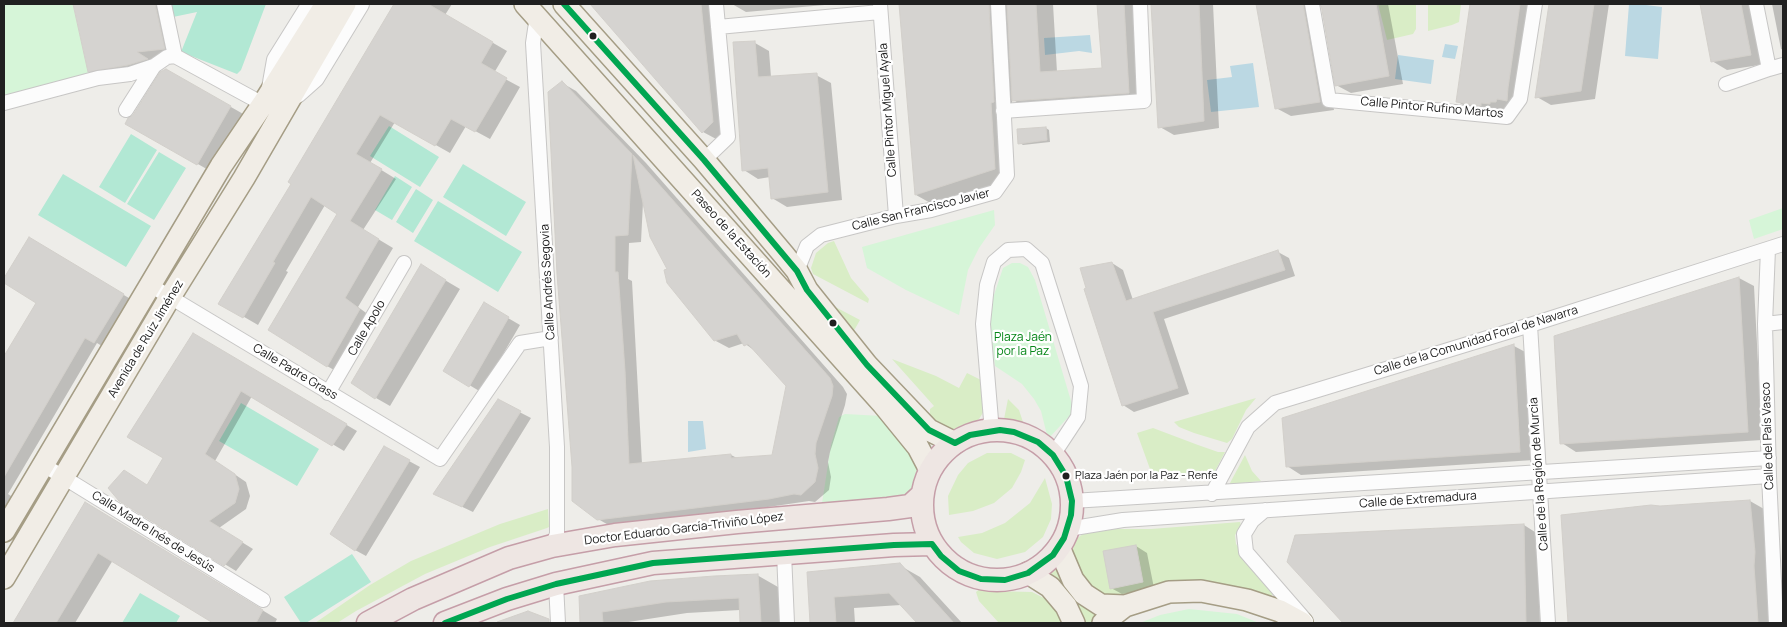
<!DOCTYPE html>
<html>
<head>
<meta charset="utf-8">
<style>
	body { margin:0 }
	#map { position:relative; width:1787px; height:627px; overflow:hidden; background:#eeede9; font-family:Manrope,sans-serif }
	canvas { display:block }
	.frame { position:absolute; inset:0; border:5px solid #202020; pointer-events:none }
</style>
</head>
<body>
<div id="map">
<canvas width="1787" height="627"></canvas>
<div class="frame"></div>
</div>
<script>
const context = document.querySelector('canvas').getContext('2d');
context.lineJoin = 'round';
function paint(path, color) {
  context.fillStyle = color;
  context.fill(path, 'evenodd');
}
function toPath(rows) {
  const path = new Path2D();
  for (const r of rows) {
    if (r.length === 3) {
      path.moveTo(r[0] + r[2], r[1]);
      path.arc(r[0], r[1], r[2], 0, 2 * Math.PI);
      continue;
    }
    path.moveTo(r[0], r[1]);
    for (let i = 2; i < r.length; i += 2) path.lineTo(r[i], r[i + 1]);
  }
  return path;
}
function strokePath(path, color, width, dash) {
  context.strokeStyle = color;
  context.lineWidth = width;
  context.lineCap = dash ? 'butt' : 'round';
  context.setLineDash(dash || []);
  context.stroke(path);
}
function label(font, color, halo, rows, align = 'center') {
  context.font = font + ' Manrope,sans-serif';
  context.lineWidth = 4.5;
  context.setLineDash([]);
  context.textBaseline = 'middle';
  context.strokeStyle = halo;
  context.fillStyle = color;
  for (const [text, x, y, turn = 0] of rows) {
    context.save();
    context.translate(x, y);
    context.rotate((+turn || 0) * Math.PI / 180);
    context.textAlign = isNaN(turn) ? turn : align;
    if (halo) context.strokeText(text, 0, 0);
    context.fillText(text, 0, 0);
    context.restore();
  }
}
paint(toPath([
	[1378,4,1416,4,1416,29,1413,34,1387,40],
	[1428,4,1461,4,1459,22,1452,25,1428,31],
	[834,241,851,278,869,299,868,303,813,274,811,268,816,253,828,243],
	[824,301,860,320,852,334],
	[892,359,936,376,959,388,967,373,989,384,984,411,979,419,969,426,955,431,947,429,930,418,930,409,934,406],
	[1256,398,1246,410,1232,439,1227,443,1194,433,1179,427,1174,422],
	[1008,399,1019,410,1024,425,1004,419],
	[1153,428,1198,445,1218,452,1225,452,1213,475,1154,480,1137,433],
	[987,453,1011,453,1025,460,1021,472,1012,488,994,503,973,511,949,515,948,496,958,475,968,463],
	[1245,455,1252,471,1261,481,1231,484,1230,483],
	[1045,478,1052,504,1051,519,1043,537,1025,552,997,559,974,553,961,542,958,537,982,533,1005,523,1030,503],
	[548,509,549,527,547,528,490,547,425,574,356,611,337,623,315,623,370,585,411,561,500,524],
	[1240,522,1241,526,1235,535,1236,544,1273,594,1269,598,1147,592,1110,598,1090,587,1074,566,1071,553,1073,541,1083,534,1115,529,1151,529],
	[1055,565,1061,579,1101,615,1090,623,1081,623,1042,575],
	[981,588,991,591,1032,592,1044,598,1054,606,1063,623,999,623,979,601,976,592]
]), '#d9edc6');
paint(toPath([
	[4,4,73,4,89,75,4,95],
	[1783,208,1783,229,1754,239,1749,220],
	[994,210,995,225,979,248,968,270,959,315,906,290,867,268,862,247],
	[1012,263,1020,263,1028,267,1035,280,1074,411,1048,439,1041,411,1034,399,1022,384,995,366,990,328,990,307,1003,268],
	[845,414,882,416,918,464,921,477,917,486,909,496,859,505,822,503,831,445,839,417],
	[1189,609,1237,614,1259,623,1140,623,1160,615]
]), '#d6f5d8');
paint(toPath([
	[171,4,266,4,241,70,237,74,181,52,197,12,173,17],
	[389,126,439,157,420,187,370,156],
	[131,134,157,150,125,203,99,187],
	[159,152,186,168,154,220,127,204],
	[463,164,526,202,506,236,443,197],
	[63,174,151,226,126,267,38,215],
	[395,176,412,187,392,220,375,210],
	[416,189,433,200,413,233,396,222],
	[438,201,522,252,498,292,414,241],
	[241,403,319,449,297,486,219,441],
	[352,554,371,582,306,623,301,623,284,597],
	[140,593,180,616,176,623,122,623]
]), '#b2e8d4');
paint(toPath([
	[1629,4,1645,4,1646,5,1662,7,1658,59,1625,56],
	[1090,35,1092,53,1079,51,1045,55,1044,38],
	[1445,44,1458,46,1455,59,1442,57],
	[1398,55,1434,60,1431,84,1395,79],
	[1253,63,1259,107,1211,112,1207,80,1232,77,1230,66],
	[688,421,703,421,706,449,688,452]
]), '#bbd8e3');
paint(toPath([
	[74,4,168,4,179,57,104,79,89,71],
	[395,4,452,4,445,15,507,51,494,73,520,87,490,139,466,126,450,153,395,122,370,163,396,179,363,230,393,248,358,307,373,318,341,374,327,366,339,213,325,205,286,271,288,272,258,325,220,303,293,184,289,182],
	[592,4,715,4,727,130,718,140,703,132],
	[732,4,836,4,746,12],
	[900,4,1053,4,1057,72,1103,69,1099,4,1141,4,1147,103,1031,111,1012,99,1012,112,1009,112,1013,180,934,205,916,195],
	[1152,4,1213,4,1219,128,1174,135,1160,127],
	[1257,4,1321,4,1318,14,1334,110,1291,116,1276,108],
	[1322,4,1388,4,1403,84,1351,93,1336,85],
	[1471,4,1535,4,1522,97,1505,112,1472,110,1458,102],
	[1550,4,1609,4,1595,99,1551,105,1537,97],
	[1701,4,1755,4,1766,64,1727,70,1712,61],
	[1772,4,1783,4,1783,50,1781,49],
	[755,43,769,51,771,77,816,75,831,83,842,200,787,207,772,198,770,177,758,179,744,170],
	[166,70,245,115,212,172,127,124,134,116],
	[562,83,576,91,646,163,843,387,847,394,845,405,830,452,828,462,831,477,829,490,815,502,809,501,734,512,612,527,598,519],
	[643,202,669,270,714,340,729,348,744,343,758,353,788,386,773,456,737,458,731,455,642,464,632,281,628,279,629,243,641,242],
	[1046,128,1049,130,1050,142,1023,145,1020,143],
	[29,239,134,301,105,348,97,343,8,494,14,498,4,516,4,359,38,302,4,281],
	[1278,252,1289,258,1295,276,1164,319,1189,394,1134,412,1123,405,1112,263,1123,270,1133,300],
	[421,266,460,289,390,406,376,398],
	[1739,278,1754,286,1762,440,1576,452,1562,443,1556,337],
	[484,304,520,325,481,392,444,370],
	[193,335,357,431,344,451,252,396,215,461,246,482,250,496,246,509,219,528,253,549,236,571,120,500,148,486,165,458],
	[1514,346,1529,354,1534,460,1301,475,1287,466,1283,419],
	[498,401,531,418,473,512,435,494],
	[409,461,420,467,366,556,355,550],
	[1750,501,1764,509,1771,623,1569,623,1563,516],
	[86,504,277,619,275,623,216,623,113,560,75,623,15,623],
	[1524,525,1538,534,1540,623,1344,623,1288,562],
	[1136,546,1147,553,1154,588,1122,594,1111,588],
	[899,565,920,577,962,623,918,623,901,605,854,608,855,623,811,623,808,573],
	[757,575,778,587,780,623,741,623,740,610,687,613,622,623,581,623,580,597],
	[528,612,550,623,497,623]
]), '#0003');
const building = toPath([
	[73,4,155,4,165,49,137,52,148,59,128,65,88,72,73,4],
	[394,4,428,4,493,42,481,63,507,78,475,132,451,119,435,146,380,115,356,154,382,169,350,221,379,239,345,298,360,309,327,367,268,330,337,214,311,197,273,262,275,263,243,318,218,304,291,184,288,182,394,4],
	[590,4,701,4,713,122,702,133,590,4],
	[899,4,989,4,994,102,991,103,995,169,915,195,899,4],
	[1007,4,1036,4,1040,72,1102,68,1097,4,1124,4,1129,93,1012,101,1007,4],
	[1151,4,1199,4,1204,121,1158,128,1151,4],
	[1256,4,1303,4,1320,102,1275,109,1256,4],
	[1321,4,1376,4,1389,76,1335,86,1321,4],
	[1470,4,1520,4,1508,88,1507,101,1497,99,1496,102,1490,102,1490,104,1481,103,1481,106,1456,102,1470,4],
	[1549,4,1594,4,1581,91,1535,98,1549,4],
	[1700,4,1741,4,1751,55,1711,62,1700,4],
	[755,41,758,77,817,73,828,192,771,199,768,168,742,171,733,42,755,41],
	[166,69,231,106,197,165,125,124,128,118,133,115,160,72,166,69],
	[562,81,632,154,628,235,615,236,615,272,618,272,625,371,629,464,731,454,731,458,772,455,786,386,748,344,744,346,737,334,714,341,667,283,664,270,667,269,650,237,633,155,830,378,833,386,832,396,816,443,815,454,818,468,815,482,801,495,794,494,769,499,597,520,572,501,572,467,557,274,548,92,562,81],
	[1046,127,1047,140,1018,144,1017,129,1046,127],
	[29,237,124,294,94,343,85,338,4,477,4,356,36,303,4,283,4,278,29,237],
	[1278,250,1285,270,1153,312,1178,388,1122,406,1084,289,1086,288,1080,268,1112,262,1126,301,1278,250],
	[421,264,446,280,375,399,351,383,421,264],
	[1739,277,1748,432,1560,444,1554,336,1739,277],
	[484,302,509,317,469,387,443,371,484,302],
	[193,333,347,424,332,446,241,391,205,454,235,474,239,489,235,503,209,521,243,542,224,566,119,501,108,488,124,470,147,485,163,458,127,437,193,333],
	[1514,344,1520,452,1286,467,1282,418,1514,344],
	[498,399,521,411,462,507,433,494,498,399],
	[384,446,410,460,355,551,330,534,384,446],
	[1750,500,1755,552,1754,566,1758,623,1568,623,1561,515,1651,505,1660,506,1750,500],
	[85,502,263,610,256,623,213,623,98,553,56,623,13,623,85,502],
	[1524,524,1526,623,1343,623,1287,562,1295,535,1524,524],
	[1136,545,1143,582,1110,589,1103,551,1136,545],
	[900,563,954,623,917,623,889,593,834,597,836,623,810,623,807,572,900,563],
	[758,574,761,623,740,623,739,598,666,602,602,612,603,623,580,623,579,596,650,581,714,576,758,574],
	[528,611,549,619,549,623,498,623,497,622,528,611]
]);
paint(building, '#d5d3d0');
strokePath(building, '#d2cfca', 1);
const minor = toPath([
	[164,4,175,56,263,104],
	[880,4,896,216],
	[1312,4,1329,100,1507,117,1520,99,1535,4],
	[1756,4,1769,69,1783,65],
	[537,16,533,43,557,447,557,534,552,546],
	[718,27,880,12],
	[1726,84,1769,69],
	[4,103,98,78,130,74,154,66,167,57,175,56],
	[126,110,154,66],
	[1003,111,1144,101,1140,4],
	[704,160,728,137,716,4],
	[1768,249,1765,324,1769,476,1776,623],
	[797,271,807,246,821,235,896,216,931,210,995,192,1007,175,998,4],
	[150,285,440,459,520,343,551,338],
	[1765,324,1783,322],
	[1530,325,1548,623],
	[328,393,404,263],
	[987,431,991,420,983,324,987,285,994,262,1008,250,1026,249,1042,263,1081,386,1078,417,1053,455],
	[42,464,263,600],
	[1212,494,1248,427,1275,403,1530,325,1783,244],
	[1072,501,1769,458],
	[1265,510,1252,521,1244,534,1246,552,1306,621],
	[1068,529,1123,520,1769,476],
	[784,553,787,623],
	[556,584,558,623]
]);
const tertiary = toPath([
	[271,88,276,60,311,4],
	[297,94,315,78,360,4]
]);
const primary = toPath([
	[525,4,883,404,918,447,930,470],
	[564,4,704,160,784,255,797,271,807,290,867,365,929,430,955,443],
	[4,531,221,166,263,104,326,4],
	[1059,547,1073,580,1084,594,1101,605,1125,606],
	[1028,573,1050,587,1066,606,1074,623],
	[4,578,170,297,244,178,345,4],
	[1103,623,1125,606,1169,592,1201,591,1247,600,1280,611,1302,623]
]);
const trunk = toPath([
	[997,505,75],
	[368,623,413,599,509,558,552,546,615,535,737,522,888,509,910,506,922,495],
	[445,623,507,599,556,584,653,563,894,545,932,544]
]);
strokePath(minor, '#c7c6c5', 16);
strokePath(tertiary, '#c7c6c5', 20);
strokePath(primary, '#a59d85', 24);
strokePath(trunk, '#c59ea8', 25);
strokePath(minor, '#fcfcfc', 14);
strokePath(tertiary, '#fcfcfc', 18);
strokePath(primary, '#f1ede6', 21);
strokePath(trunk, '#eee6e3', 22);
strokePath(toPath([
	[445,623,507,599,556,584,653,563,894,545,932,544,941,556,959,571,981,579,1005,580,1028,573,1053,555,1064,538,1071,515,1072,501,1066,476,1053,455,1038,442,1014,432,1000,430,970,435,955,443,929,430,867,365,807,290,797,271,704,160,564,4]
]), '#00a651', 6);
for (const [x, y, r, color] of [
	[593,36,4.5,"#202020"],
	[833,323,4.5,"#202020"],
	[1066,476,4.5,"#202020"]
]) {
  const dot = new Path2D();
  dot.arc(x, y, r, 0, 2 * Math.PI);
  context.fillStyle = color;
  context.fill(dot);
  strokePath(dot, '#fff', 2);
}
label('11px', '#202020', '#fff', [
	["Plaza Jaén por la Paz - Renfe",1075,476]
], 'left');
label('12px', '#202020', '#fff', [
	["Calle Pintor Rufino Martos",1432,108,5],
	["Calle Pintor Miguel Ayala",888,110,-94],
	["Calle San Francisco Javier",921,210,-14],
	["Paseo de la Estación",731,234,48],
	["Calle Andrés Segovia",548,282,-93],
	["Calle Apolo",367,328,-60],
	["Avenida de Ruiz Jiménez",146,339,-59],
	["Calle de la Comunidad Foral de Navarra",1476,341,-17],
	["Calle Padre Grass",295,372,31],
	["Calle del País Vasco",1768,436,-92],
	["Calle de la Región de Murcia",1539,474,-94],
	["Calle de Extremadura",1418,500,-4],
	["Doctor Eduardo García-Triviño López",684,529,-7],
	["Calle Madre Inés de Jesús",153,532,32]
]);
label('12px', '#068618', '#fff', [
	["Plaza Jaén",1023,338],
	["por la Paz",1023,352]
]);
</script>
</body>
</html>
